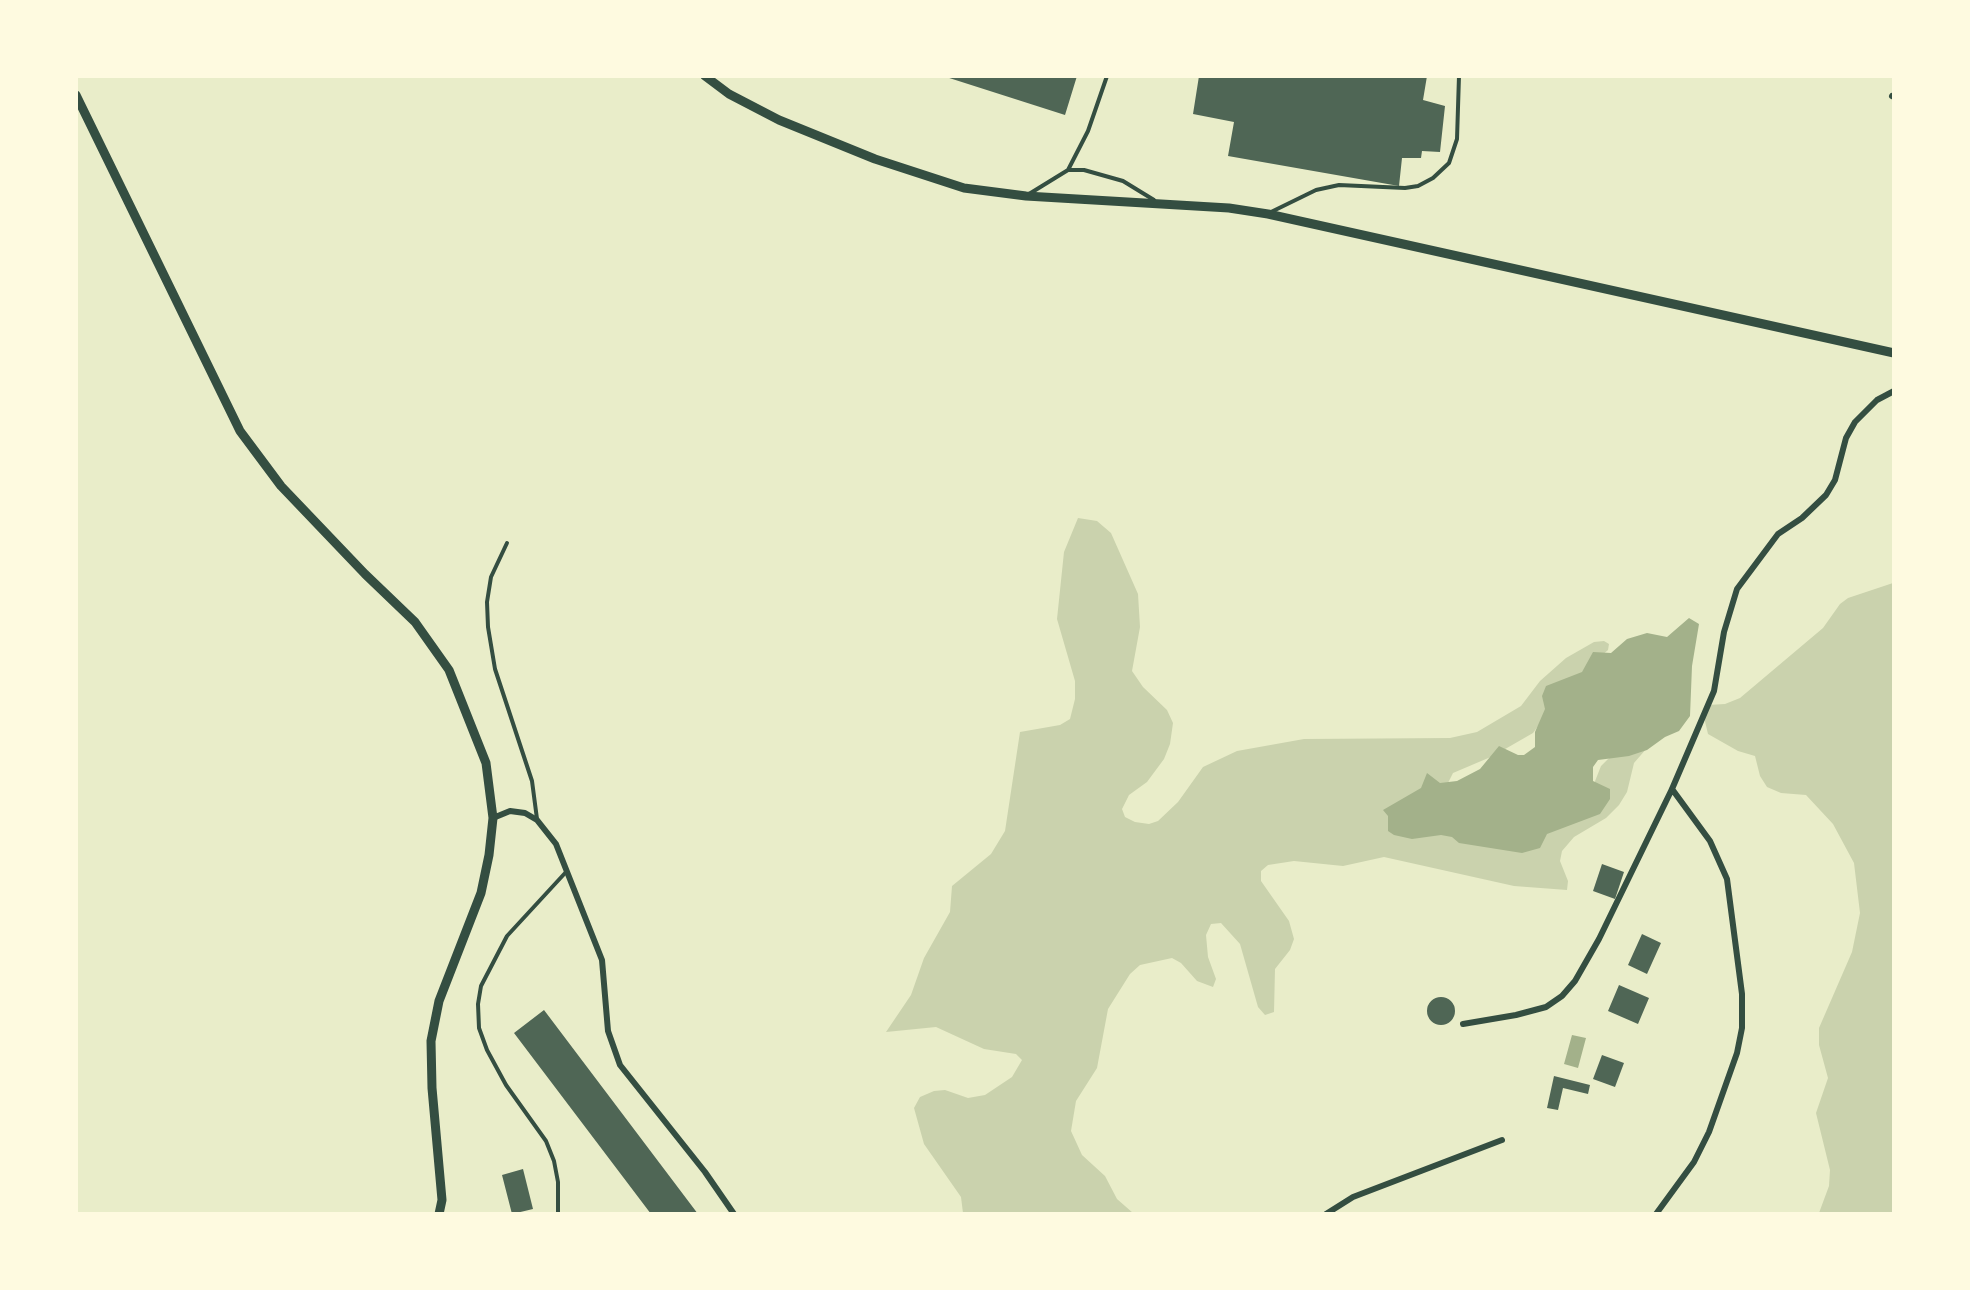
<!DOCTYPE html>
<html>
<head>
<meta charset="utf-8">
<style>
	body { margin:0 }
	#map { position:relative; width:1970px; height:1290px; overflow:hidden; background:#e9edc9; font-family:Raleway,sans-serif }
	canvas { display:block }
	.frame { position:absolute; inset:0; border:78px solid #fefae0; pointer-events:none }
</style>
</head>
<body>
<div id="map">
<canvas width="1970" height="1290"></canvas>
<div class="frame"></div>
</div>
<script>
const context = document.querySelector('canvas').getContext('2d');
context.lineJoin = 'round';
function paint(path, color) {
  context.fillStyle = color;
  context.fill(path, 'evenodd');
}
function toPath(rows) {
  const path = new Path2D();
  for (const r of rows) {
    if (r.length === 3) {
      path.moveTo(r[0] + r[2], r[1]);
      path.arc(r[0], r[1], r[2], 0, 2 * Math.PI);
      continue;
    }
    path.moveTo(r[0], r[1]);
    for (let i = 2; i < r.length; i += 2) path.lineTo(r[i], r[i + 1]);
  }
  return path;
}
function strokePath(path, color, width, dash) {
  context.strokeStyle = color;
  context.lineWidth = width;
  context.lineCap = dash ? 'butt' : 'round';
  context.setLineDash(dash || []);
  context.stroke(path);
}
paint(toPath([
	[1078,518,1097,521,1111,533,1138,594,1140,627,1132,671,1143,687,1167,710,1173,723,1170,744,1164,759,1147,782,1129,795,1122,809,1125,817,1135,822,1149,824,1158,821,1178,802,1203,767,1237,751,1304,739,1450,738,1477,732,1521,706,1540,681,1566,658,1594,642,1604,641,1609,644,1608,650,1570,683,1533,733,1493,756,1453,773,1438,803,1590,794,1601,766,1611,756,1647,748,1634,763,1627,792,1619,805,1606,818,1574,837,1562,851,1560,861,1568,881,1567,890,1514,886,1384,857,1343,866,1294,861,1268,865,1261,871,1261,881,1289,921,1294,939,1290,950,1275,969,1274,1012,1265,1015,1258,1007,1240,944,1221,923,1211,924,1206,935,1208,957,1216,979,1213,987,1197,981,1181,963,1172,958,1140,965,1130,974,1108,1009,1097,1068,1076,1101,1071,1131,1082,1155,1105,1176,1117,1199,1133,1213,963,1213,961,1197,924,1144,914,1108,920,1097,934,1091,945,1090,968,1098,985,1095,1012,1077,1022,1060,1016,1054,984,1049,936,1027,886,1032,911,995,924,958,950,912,952,886,991,854,1005,831,1020,732,1060,725,1070,719,1075,699,1075,681,1057,619,1064,552],
	[1893,583,1893,1213,1819,1213,1829,1186,1830,1170,1816,1113,1828,1078,1819,1045,1819,1028,1852,952,1860,913,1854,863,1833,824,1806,795,1781,793,1767,787,1760,776,1755,756,1738,751,1708,734,1703,713,1708,705,1725,704,1740,698,1823,628,1840,604,1848,598]
]), '#cad2ad');
paint(toPath([
	[1689,618,1699,624,1692,666,1690,716,1679,731,1665,737,1647,750,1629,756,1598,760,1593,767,1593,781,1610,789,1610,799,1600,814,1547,834,1540,848,1522,853,1459,843,1452,837,1441,835,1412,839,1394,835,1388,831,1388,816,1383,810,1421,788,1427,773,1440,783,1457,781,1480,769,1499,746,1518,755,1524,755,1535,747,1535,732,1545,709,1542,696,1546,686,1582,672,1593,652,1611,653,1627,639,1647,633,1667,637],
	[1572,1035,1586,1038,1578,1068,1564,1064]
]), '#a3b18a');
paint(toPath([
	[943,76,1077,76,1065,115],
	[1199,76,1427,76,1423,100,1445,106,1440,152,1422,151,1421,158,1402,158,1399,186,1228,156,1234,122,1193,114],
	[1602,864,1624,872,1615,899,1593,891],
	[1642,934,1661,943,1647,974,1628,965],
	[1619,985,1649,998,1638,1024,1608,1011],
	[1441,1011,14],
	[544,1010,698,1214,651,1214,514,1033],
	[1602,1055,1624,1063,1615,1087,1593,1079],
	[1554,1076,1590,1085,1588,1094,1563,1088,1558,1110,1547,1108],
	[523,1169,533,1209,512,1214,502,1175]
]), '#4f6655');
strokePath(toPath([
	[1068,170,1088,131,1107,76],
	[1029,194,1068,170,1084,170,1123,181,1154,200],
	[1271,212,1316,190,1339,185,1405,188,1418,186,1433,178,1449,163,1457,139,1459,76],
	[507,543,491,577,487,602,488,627,495,669,532,781,537,819],
	[558,1214,558,1182,554,1161,546,1141,506,1085,487,1050,479,1028,478,1004,481,986,507,936,566,872]
]), '#344e41', 4);
strokePath(toPath([
	[1892,96,1894,97],
	[493,818,510,811,525,813,537,820,556,844,602,960,608,1031,620,1065,705,1172,734,1214],
	[1463,1024,1516,1015,1546,1007,1562,996,1575,981,1599,939,1672,789,1714,691,1724,632,1737,589,1778,534,1802,518,1826,495,1835,480,1846,438,1855,422,1877,400,1894,391],
	[1326,1214,1353,1197,1502,1140],
	[1656,1214,1694,1162,1709,1132,1737,1053,1742,1028,1742,994,1727,879,1710,841,1672,789]
]), '#344e41', 6);
strokePath(toPath([
	[705,76,729,94,779,120,875,159,964,188,1026,196,1229,208,1268,214,1894,353],
	[76,95,240,431,281,486,365,574,415,622,449,670,486,763,493,818,489,855,481,893,439,1001,431,1041,432,1088,442,1200,439,1214]
]), '#344e41', 9);
</script>
</body>
</html>
